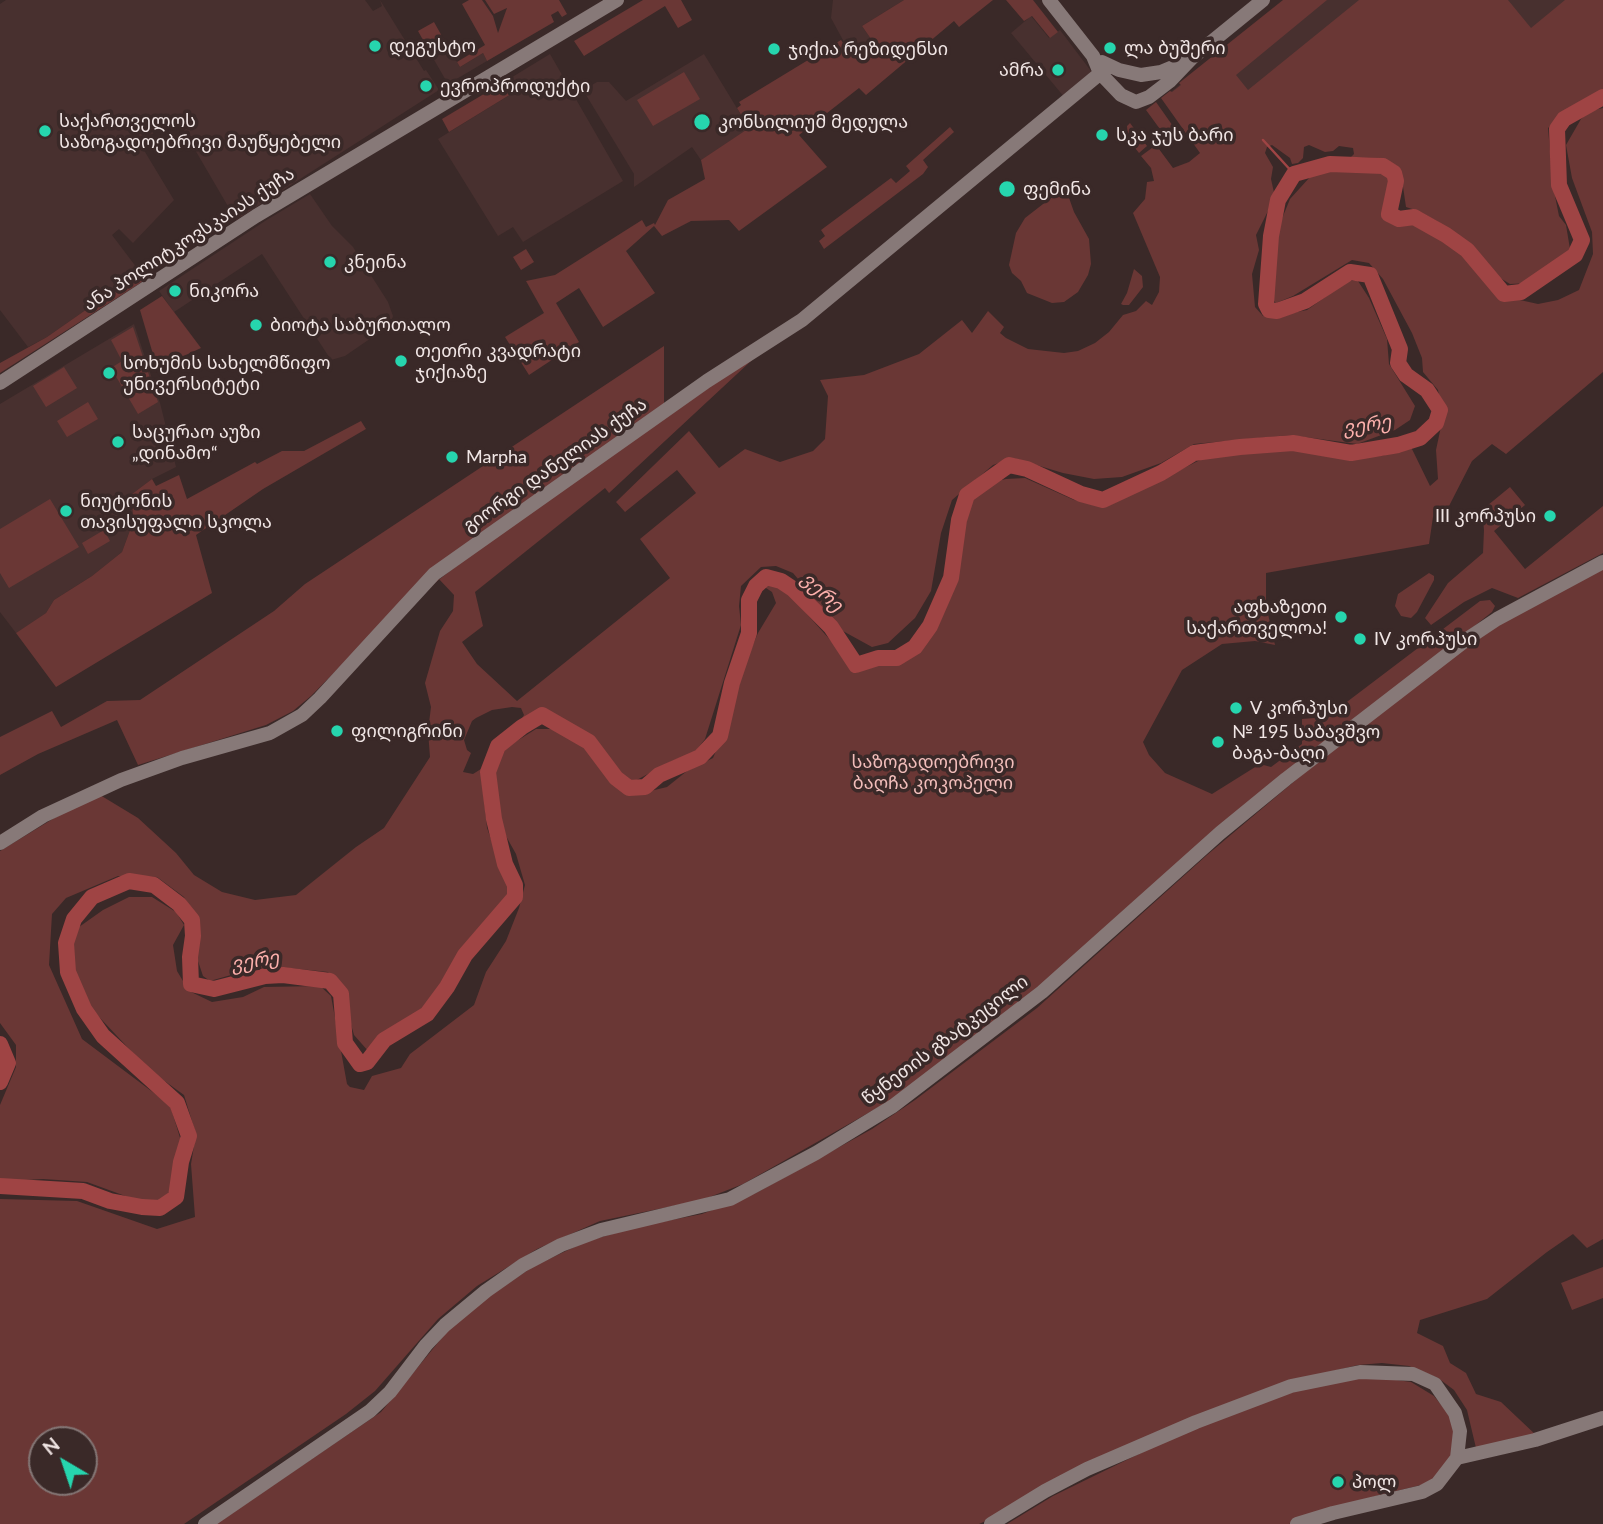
<!DOCTYPE html>
<html>
<head>
<meta charset="utf-8">
<style>
	body { margin:0 }
	#map { position:relative; width:1603px; height:1524px; overflow:hidden; background:#3a2928; font-family:Lato,sans-serif }
	canvas { display:block }
	.north { position:absolute; left:28px; top:1426px; width:70px; height:70px; box-sizing:border-box; background:#3a2928; border:2px solid #837574; border-radius:50%; rotate:321deg; font-size:19px; font-weight:700; line-height:28px; text-align:center; color:#f1e6e5 }
	.north::after { content:''; display:block; margin:auto; width:24px; height:32px; background:#26d5ae; clip-path:polygon(50% 0,100% 100%,50% 72%,0 100%) }
</style>
</head>
<body>
<div id="map">
<canvas width="1603" height="1524"></canvas>
<div class="north">N</div>
</div>
<script>
const context = document.querySelector('canvas').getContext('2d');
context.lineJoin = 'round';
function paint(path, color) {
  context.fillStyle = color;
  context.fill(path, 'evenodd');
}
function toPath(rows) {
  const path = new Path2D();
  for (const r of rows) {
    path.moveTo(r[0], r[1]);
    for (let i = 2; i < r.length; i += 2) path.lineTo(r[i], r[i + 1]);
  }
  return path;
}
function strokePath(path, color, width, dash) {
  context.strokeStyle = color;
  context.lineWidth = width;
  context.lineCap = dash ? 'butt' : 'round';
  context.setLineDash(dash || []);
  context.stroke(path);
}
function label(font, color, halo, rows, align = 'center') {
  context.font = font + ' Lato,"Noto Sans Georgian",sans-serif';
  context.lineWidth = 7;
  context.setLineDash([]);
  context.textBaseline = 'middle';
  context.strokeStyle = halo;
  context.fillStyle = color;
  for (const [text, x, y, turn = 0] of rows) {
    context.save();
    context.translate(x, y);
    context.rotate((+turn || 0) * Math.PI / 180);
    context.textAlign = isNaN(turn) ? turn : align;
    if (halo) context.strokeText(text, 0, 0);
    context.fillText(text, 0, 0);
    context.restore();
  }
}
paint(toPath([
	[6,0,365,0,373,11,382,6,380,0,424,71,426,70,439,90,236,220,177,119,139,142,174,200,133,243,119,229,112,235,140,272,47,337,28,347,0,310,0,4],
	[833,0,904,0,862,26,871,39,850,53,831,18],
	[1285,0,1396,0,1208,153,1162,99],
	[1478,0,1575,0,1516,47],
	[1031,16,1049,38,1060,30,1094,75,1065,98,1011,33],
	[448,47,460,67,483,53,487,61,448,84,433,58],
	[550,54,623,181,523,242,513,227,498,236,438,139,516,91,509,79],
	[704,54,749,128,701,160,692,147,634,187,634,174,583,90,597,82,609,82,626,101],
	[310,194,332,226,353,247,388,302,393,316,390,325,345,356,331,360,262,254,174,312,159,291,265,221],
	[134,324,160,403,176,467,152,479,132,494,133,522,122,552,92,576,54,600,46,613,16,633,0,612,0,404]
]), '#48302f');
paint(toPath([
	[469,0,482,0,493,16,498,33,507,8,494,14,485,0,559,0,567,14,562,17,558,11,551,15,554,22,487,61,483,53,460,67,457,62,485,45,462,4],
	[643,0,681,0,692,20,678,28,665,6,584,56,574,41],
	[904,0,993,0,959,27,954,21,866,95,859,88,799,135,827,167,739,231,729,220,691,221,662,236,654,226,626,251,655,293,603,327,579,288,556,303,579,342,529,375,505,337,544,313,526,281,555,275,642,220,646,227,654,223,655,225,668,200,705,179,701,160,749,128,737,108,741,105,739,102,841,40,850,53,871,39,862,26],
	[1006,0,1033,0,1058,32,1050,38,1032,16,1024,21],
	[1283,0,1327,0,1236,75,1248,90,1359,0,1508,0,1531,28,1565,0,1603,0,1603,92,1559,117,1548,128,1553,186,1559,216,1566,225,1570,249,1560,261,1531,283,1510,284,1497,276,1464,242,1437,221,1421,212,1406,207,1402,180,1397,166,1381,158,1351,157,1354,154,1353,148,1339,146,1333,151,1325,152,1309,145,1304,147,1303,158,1298,163,1292,164,1290,158,1272,145,1267,147,1265,153,1273,167,1271,179,1275,197,1256,235,1259,250,1252,274,1255,307,1263,316,1282,315,1307,310,1348,281,1358,281,1369,298,1387,339,1389,364,1415,406,1410,420,1395,430,1357,444,1290,435,1194,444,1161,463,1122,477,1094,479,1063,473,1013,458,993,465,952,500,941,533,931,591,915,618,888,643,872,647,841,630,793,573,776,566,761,567,741,586,739,606,741,625,705,739,694,753,672,761,633,782,614,768,593,738,544,711,519,723,524,715,521,708,512,707,492,710,476,718,472,721,464,740,467,750,471,753,463,772,473,774,481,769,487,828,510,891,501,909,459,955,435,998,407,1024,384,1035,369,1052,354,1035,348,1014,348,997,328,972,280,967,252,969,210,981,203,976,197,958,198,921,184,897,157,877,118,876,66,898,52,914,49,965,82,1039,170,1105,181,1141,172,1188,162,1201,153,1203,139,1201,87,1182,43,1179,8,1181,0,1178,0,1105,16,1067,16,1045,0,1023,0,851,56,817,100,795,138,818,176,853,194,875,222,892,255,900,296,895,356,847,384,828,430,757,428,731,431,707,425,683,440,631,453,611,454,595,438,578,765,348,609,493,605,488,475,592,483,626,462,642,477,664,517,701,670,578,640,539,696,493,677,470,625,512,616,502,689,431,719,468,745,449,780,462,813,451,825,439,828,396,820,380,864,375,919,354,962,320,972,333,988,311,1004,327,1000,333,1006,338,1028,349,1064,353,1078,351,1095,343,1109,332,1123,315,1136,311,1146,301,1152,305,1159,292,1160,277,1133,213,1145,199,1147,182,1154,181,1151,168,1141,156,1156,145,1173,168,1189,162,1200,153,1161,98,1170,91,1172,92,1181,85,1179,83],
	[434,22,448,47,433,58,418,31],
	[684,72,700,99,653,126,637,100],
	[509,79,516,91,449,132,442,119],
	[1156,102,1175,129,1165,136,1146,110],
	[1603,108,1603,372,1506,454,1492,444,1472,461,1449,506,1433,517,1429,544,1266,573,1266,605,1275,645,1255,641,1222,644,1182,670,1143,742,1149,755,1165,773,1212,794,1260,764,1271,767,1302,744,1302,719,1327,717,1480,601,1490,600,1495,606,1492,612,1242,811,1014,1009,907,1091,743,1184,702,1200,600,1221,537,1249,477,1286,438,1319,375,1391,346,1414,184,1524,0,1524,0,1199,77,1201,157,1229,195,1217,191,1164,196,1134,184,1095,148,1069,86,1003,72,970,71,950,79,927,103,910,129,897,152,897,176,912,184,925,173,945,177,971,189,991,212,1002,243,997,264,987,320,986,331,996,347,1084,350,1087,364,1090,372,1076,401,1068,410,1054,474,1005,486,972,506,941,519,908,525,885,516,854,502,829,496,802,494,769,504,749,536,729,557,729,586,747,616,785,627,791,642,793,667,787,687,771,713,758,725,730,747,659,758,633,776,603,772,592,763,586,766,583,779,583,841,652,867,662,887,662,900,660,920,646,938,625,953,584,971,498,988,483,1006,479,1025,478,1074,500,1110,505,1202,459,1259,450,1300,450,1342,457,1382,456,1411,447,1430,486,1438,479,1436,450,1443,417,1438,390,1423,372,1422,358,1412,333,1383,279,1369,263,1352,260,1293,296,1276,303,1271,298,1275,274,1279,226,1290,199,1310,177,1320,170,1342,168,1384,173,1391,182,1383,211,1390,219,1421,227,1458,250,1502,296,1538,304,1558,300,1579,290,1593,254,1592,232,1572,178,1566,145,1581,119,1590,111],
	[42,1440,84,1440,84,1482,42,1482],
	[1130,123,1147,146,1139,153,1128,139,1127,126],
	[950,127,954,132,923,160,928,167,923,174,824,249,819,241,825,236,821,230,891,178,896,183,910,171,906,166],
	[1065,193,1068,195,1074,212,1089,239,1091,264,1088,275,1078,292,1064,302,1052,303,1027,293,1021,281,1012,273,1009,265,1016,233,1025,218,1056,194],
	[223,215,228,224,199,243,193,233],
	[526,249,534,262,521,270,513,257],
	[1134,269,1142,276,1143,287,1129,305,1123,305,1121,304,1127,293],
	[140,272,145,280,0,373,0,363,47,337],
	[162,296,201,348,164,365,155,361,140,310],
	[133,327,158,402,138,414,111,368,122,361,111,340],
	[664,346,664,405,383,623,311,696,293,711,266,725,138,765,117,720,38,754,0,775,0,737,52,711,61,727,107,701,140,700,274,611,305,584],
	[64,367,77,388,46,407,33,386],
	[88,402,98,419,67,437,57,421],
	[361,421,366,429,263,489,196,535,212,593,56,687,16,633,46,613,54,600,92,576,122,552,133,522,132,494,152,479,156,486,179,475,187,499,255,462,257,464,282,451,304,451],
	[1510,487,1525,505,1494,531,1525,569,1603,506,1603,553,1518,598,1492,588,1464,602,1431,625,1425,618,1448,583,1483,553,1484,530,1482,510],
	[50,499,79,547,9,588,0,573,0,529],
	[104,530,110,541,88,554,82,543],
	[1603,568,1603,1239,1587,1248,1573,1234,1547,1252,1487,1299,1420,1320,1417,1333,1443,1346,1450,1363,1466,1373,1476,1394,1501,1402,1537,1436,1476,1448,1467,1410,1454,1390,1438,1378,1409,1366,1382,1363,1358,1365,1296,1380,979,1524,216,1524,381,1412,450,1328,485,1299,534,1266,585,1242,635,1227,702,1214,756,1193,872,1129,915,1100,1037,1008,1207,855,1316,763,1475,638],
	[1429,573,1434,576,1434,580,1417,612,1411,618,1401,616,1395,606,1398,594],
	[1603,1267,1603,1298,1572,1310,1561,1283],
	[1375,1377,1411,1382,1434,1396,1451,1417,1456,1442,1452,1460,1429,1483,1376,1496,1289,1524,1007,1524,1053,1496,1194,1427,1273,1396,1322,1383]
]), '#6a3735');
strokePath(toPath([
	[1263,140,1294,174]
]), '#9f4444', 2.5);
strokePath(toPath([
	[0,1044,8,1063,0,1082],
	[0,1186,83,1191,110,1201,142,1207,160,1208,176,1197,181,1162,189,1136,177,1103,103,1036,84,1009,68,972,66,943,74,919,92,897,129,881,154,885,179,904,192,920,193,936,190,957,191,984,214,989,265,976,283,975,330,981,341,994,345,1043,360,1064,367,1062,384,1040,427,1014,447,987,465,955,515,897,515,885,505,864,494,819,488,772,498,746,522,727,542,715,589,742,616,778,629,788,645,787,659,775,700,757,720,736,732,683,749,633,749,600,756,586,766,577,781,581,793,589,831,627,856,665,878,658,897,658,915,647,930,626,951,578,959,520,967,495,1009,465,1027,469,1081,494,1103,500,1161,473,1194,453,1240,447,1293,443,1351,453,1398,445,1420,438,1436,423,1440,410,1427,390,1406,375,1398,363,1400,349,1370,275,1350,272,1305,301,1277,311,1269,310,1266,304,1271,236,1278,200,1294,174,1330,164,1383,166,1394,173,1396,181,1389,214,1399,219,1414,217,1446,235,1467,250,1504,294,1521,292,1575,255,1582,240,1559,185,1557,129,1564,119,1603,97]
]), '#9f4444', 16);
strokePath(toPath([
	[1049,0,1093,56,1100,73,1121,95,1136,102,1149,97,1170,81,1193,57,1263,0],
	[1102,62,1119,70,1141,75,1161,72,1185,62],
	[0,383,256,216,617,0],
	[0,843,43,816,121,780,182,758,270,733,302,715,320,698,434,574,707,381,802,320,1109,66],
	[1457,1458,1535,1440,1603,1418],
	[205,1524,370,1411,390,1392,426,1345,445,1325,486,1291,523,1265,561,1245,601,1230,730,1199,816,1153,893,1106,1042,992,1220,833,1286,779,1470,637,1497,619,1603,562],
	[991,1524,1045,1491,1087,1469,1196,1422,1291,1386,1360,1372,1413,1374,1435,1384,1455,1413,1460,1431,1457,1458,1437,1484,1422,1492,1333,1513,1297,1524]
]), '#877978', 14);
for (const [x, y, r, color] of [
	[375,46,7,"#26d5ae"],
	[1110,48,7,"#26d5ae"],
	[774,49,7,"#26d5ae"],
	[1058,70,7,"#26d5ae"],
	[426,86,7,"#26d5ae"],
	[702,122,9,"#26d5ae"],
	[45,131,7,"#26d5ae"],
	[1102,135,7,"#26d5ae"],
	[1007,189,9,"#26d5ae"],
	[330,262,7,"#26d5ae"],
	[175,291,7,"#26d5ae"],
	[256,325,7,"#26d5ae"],
	[401,361,7,"#26d5ae"],
	[109,373,7,"#26d5ae"],
	[118,442,7,"#26d5ae"],
	[452,457,7,"#26d5ae"],
	[66,511,7,"#26d5ae"],
	[1550,516,7,"#26d5ae"],
	[1341,617,7,"#26d5ae"],
	[1360,639,7,"#26d5ae"],
	[1236,708,7,"#26d5ae"],
	[337,731,7,"#26d5ae"],
	[1218,742,7,"#26d5ae"],
	[1338,1482,7,"#26d5ae"]
]) {
  const dot = new Path2D();
  dot.arc(x, y, r, 0, 2 * Math.PI);
  context.fillStyle = color;
  context.fill(dot);
  strokePath(dot, '#3a2928', 2.5);
}
label('18px', '#f1e6e5', '#3a2928', [
	["დეგუსტო",389,46],
	["ლა ბუშერი",1124,48],
	["ჯიქია რეზიდენსი",788,49],
	["ამრა",1044,70,"right"],
	["ევროპროდუქტი",440,86],
	["საქართველოს",59,121],
	["საზოგადოებრივი მაუწყებელი",59,142],
	["კონსილიუმ მედულა",718,122],
	["სკა ჯუს ბარი",1116,135],
	["ფემინა",1023,189],
	["კნეინა",344,262],
	["ნიკორა",189,291],
	["ბიოტა საბურთალო",270,325],
	["თეთრი კვადრატი",415,351],
	["ჯიქიაზე",415,372],
	["სოხუმის სახელმწიფო",123,363],
	["უნივერსიტეტი",123,384],
	["საცურაო აუზი",132,432],
	["„დინამო“",132,453],
	["Marpha",466,457],
	["ნიუტონის",80,501],
	["თავისუფალი სკოლა",80,522],
	["III კორპუსი",1536,516,"right"],
	["აფხაზეთი",1327,607,"right"],
	["საქართველოა!",1327,628,"right"],
	["IV კორპუსი",1374,639],
	["V კორპუსი",1250,708],
	["ფილიგრინი",351,731],
	["№ 195 საბავშვო",1232,732],
	["ბაგა-ბაღი",1232,753],
	["პოლ",1352,1482]
], 'left');
label('18px', '#f1e6e5', '#3a2928', [
	["ანა პოლიტკოვსკაიას ქუჩა",189,239,-33],
	["გიორგი დანელიას ქუჩა",555,465,-35],
	["წყნეთის გზატკეცილი",945,1040,-37]
]);
label('18px', '#f1bdba', '#3a2928', [
	["საზოგადოებრივი",933,762],
	["ბაღჩა კოკოპელი",933,783]
]);
label('italic 19px', '#fdb0ac', '#3a2928', [
	["ვერე",1367,425,-8],
	["ვერე",822,592,42],
	["ვერე",255,961,-9]
]);
</script>
</body>
</html>
